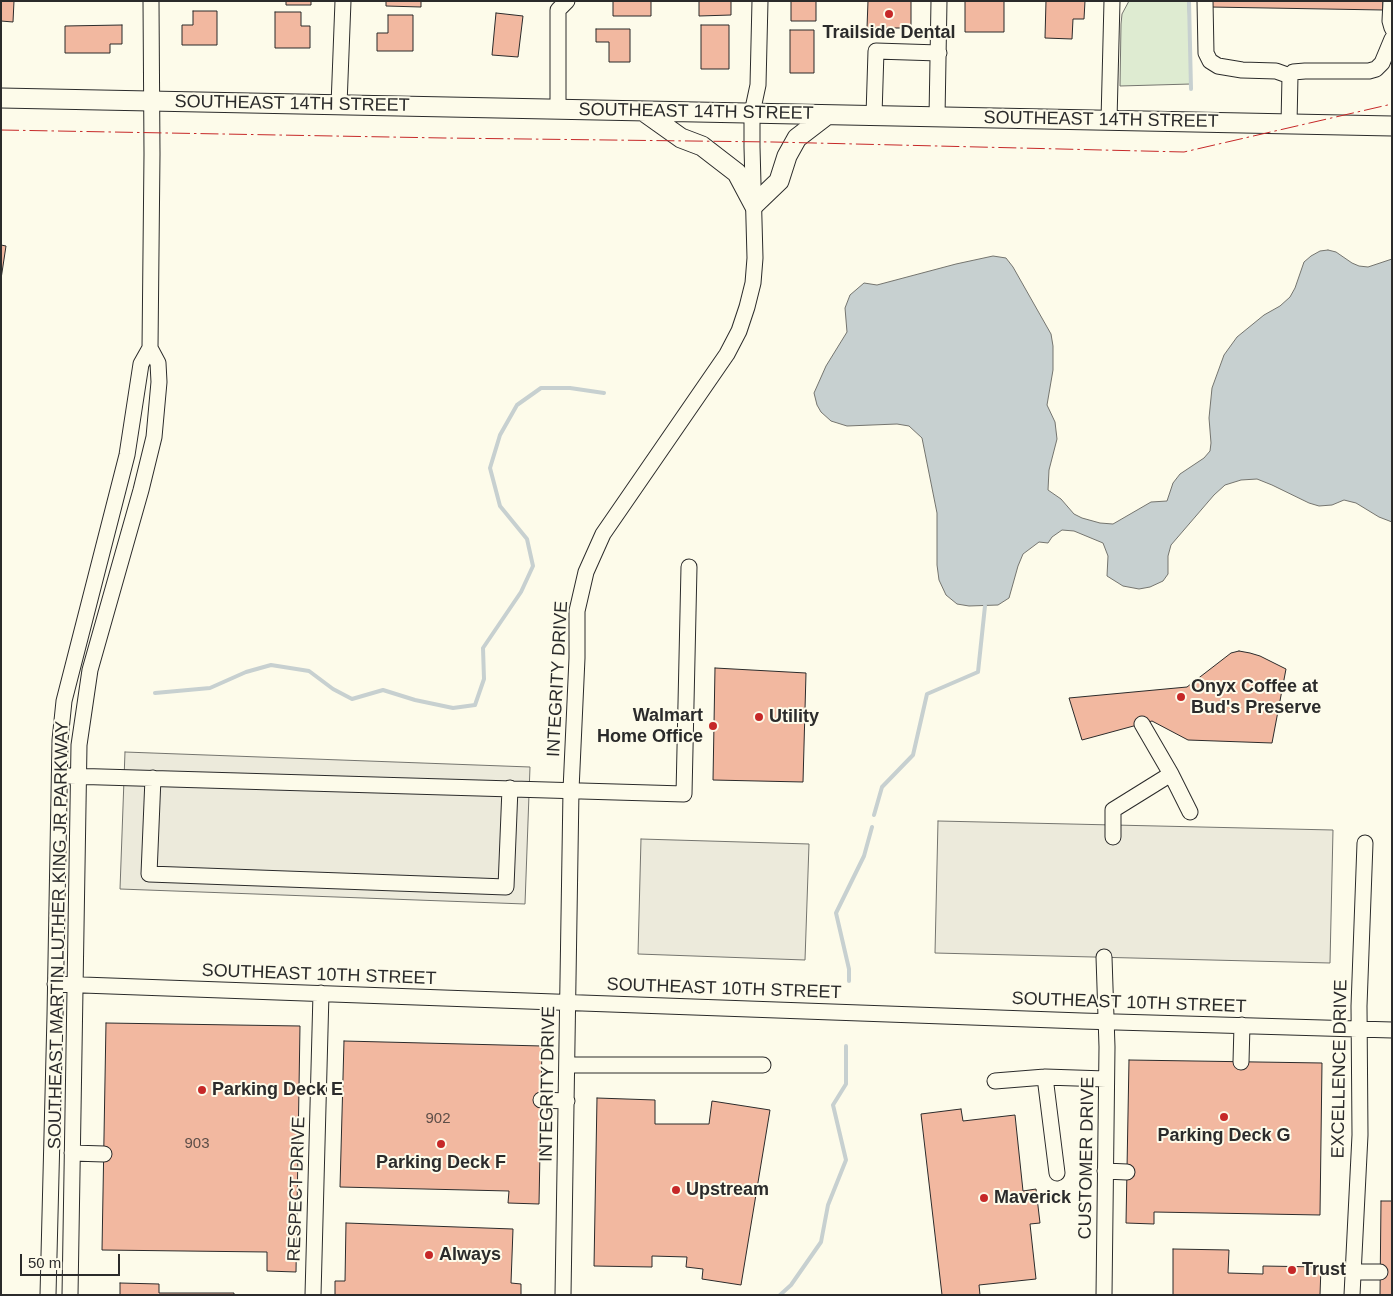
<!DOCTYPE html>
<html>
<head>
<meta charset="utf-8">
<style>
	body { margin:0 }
	#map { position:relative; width:1393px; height:1296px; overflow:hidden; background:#fdfbea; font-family:Arial,sans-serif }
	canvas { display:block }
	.frame { position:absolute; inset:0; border:2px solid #2b2b2b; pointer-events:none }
	.scale { position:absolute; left:20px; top:1254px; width:100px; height:22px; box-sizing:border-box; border:2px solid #2b2b2b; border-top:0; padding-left:6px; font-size:15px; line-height:18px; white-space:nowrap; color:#2b2b2b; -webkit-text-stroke:4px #fdfbea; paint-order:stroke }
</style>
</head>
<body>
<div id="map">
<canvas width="1393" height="1296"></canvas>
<div class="frame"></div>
<div class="scale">50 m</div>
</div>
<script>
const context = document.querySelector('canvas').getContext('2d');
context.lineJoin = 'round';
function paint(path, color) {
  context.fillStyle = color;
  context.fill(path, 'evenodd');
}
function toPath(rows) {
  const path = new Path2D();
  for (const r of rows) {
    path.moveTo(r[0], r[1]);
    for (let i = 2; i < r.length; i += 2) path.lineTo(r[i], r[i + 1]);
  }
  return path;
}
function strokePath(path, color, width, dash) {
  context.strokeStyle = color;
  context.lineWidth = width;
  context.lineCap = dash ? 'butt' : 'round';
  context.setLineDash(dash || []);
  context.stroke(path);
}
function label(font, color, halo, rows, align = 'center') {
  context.font = font + ' Arial,sans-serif';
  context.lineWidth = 4;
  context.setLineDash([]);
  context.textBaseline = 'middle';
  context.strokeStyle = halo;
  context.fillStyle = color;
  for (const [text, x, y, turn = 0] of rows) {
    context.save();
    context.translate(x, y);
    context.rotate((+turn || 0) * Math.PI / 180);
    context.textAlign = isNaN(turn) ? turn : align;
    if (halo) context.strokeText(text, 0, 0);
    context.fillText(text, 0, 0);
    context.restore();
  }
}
const green = toPath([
	[1129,1,1188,1,1191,84,1120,86,1121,24,1122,14,1129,1]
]);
paint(green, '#deebd1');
strokePath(green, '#74746e', 1);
const parking = toPath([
	[125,752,530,767,525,904,120,889,125,752],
	[938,821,1333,830,1330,963,935,953,938,821],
	[641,839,809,844,805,960,638,954,641,839]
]);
paint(parking, '#eceadb');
strokePath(parking, '#74746e', 1);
const water = toPath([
	[1328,250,1336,252,1352,263,1359,266,1368,267,1392,259,1392,522,1379,517,1356,503,1344,500,1332,505,1319,506,1309,503,1272,485,1257,479,1241,480,1225,485,1214,495,1171,545,1168,556,1168,574,1163,581,1150,587,1139,589,1123,586,1107,576,1108,556,1103,543,1074,531,1062,530,1052,537,1048,543,1039,542,1023,554,1018,566,1009,598,998,605,969,606,957,604,946,595,939,580,937,565,937,513,922,438,909,426,897,424,847,426,831,421,821,412,817,405,814,393,826,366,847,332,845,308,850,295,864,283,877,285,956,264,993,256,1006,258,1013,267,1051,334,1053,346,1053,370,1047,405,1055,422,1057,439,1049,470,1048,490,1061,499,1074,514,1082,518,1100,523,1113,524,1151,502,1167,501,1173,483,1180,474,1204,458,1210,451,1211,443,1209,418,1212,388,1224,355,1237,337,1264,315,1280,306,1290,297,1295,288,1304,262,1311,256,1320,251,1328,250]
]);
paint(water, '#c7d0d0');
strokePath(water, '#74746e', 1);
strokePath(toPath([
	[1189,1,1191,89],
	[155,693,210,688,246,672,271,665,309,671,333,689,352,699,383,690,415,700,453,708,475,705,484,679,483,648,521,592,533,566,527,539,500,506,490,468,500,435,517,405,541,388,570,388,604,393],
	[874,815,882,787,913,755,927,694,978,672,985,606],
	[849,981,849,969,836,913,864,856,872,827],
	[780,1295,791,1285,821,1242,828,1205,846,1160,833,1105,846,1084,846,1046]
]), '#c7d0d0', 4);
const building = toPath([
	[1,1,14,1,13,22,1,21,1,1],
	[286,1,311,1,311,5,286,5,286,1],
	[386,1,421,1,421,7,386,6,386,1],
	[613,1,651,1,651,16,613,16,613,1],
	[699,1,731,1,731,15,699,16,699,1],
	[791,1,816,1,816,21,791,21,791,1],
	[868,1,911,1,911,28,867,28,868,1],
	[965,1,1004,1,1004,32,965,32,965,1],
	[1046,1,1085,1,1084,19,1073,19,1072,39,1045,38,1046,1],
	[1210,1,1383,1,1383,10,1210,7,1210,1],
	[193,11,217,11,217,45,182,45,182,25,193,25,193,11],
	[275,12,301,12,301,26,310,26,310,48,275,48,275,12],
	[496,13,523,16,518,57,492,55,496,13],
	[388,15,413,15,413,51,377,51,377,33,388,33,388,15],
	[122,25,122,44,110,44,110,53,65,53,65,26,122,25],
	[701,25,729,25,729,69,701,69,701,25],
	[596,29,630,29,630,62,609,62,609,42,596,42,596,29],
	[790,30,814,30,814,73,790,73,790,30],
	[1,245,6,246,1,279,1,245],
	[1239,651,1250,653,1260,656,1286,669,1272,743,1188,740,1152,721,1082,740,1069,698,1187,687,1231,653,1239,651],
	[715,668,806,673,803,782,713,780,715,668],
	[106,1023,300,1026,296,1272,267,1271,267,1252,102,1250,106,1023],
	[344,1041,542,1046,539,1204,508,1203,509,1191,340,1187,344,1041],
	[1129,1060,1322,1063,1320,1215,1154,1212,1154,1224,1126,1223,1129,1060],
	[597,1098,655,1100,655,1124,709,1124,712,1101,770,1110,741,1285,702,1279,703,1269,686,1267,687,1257,652,1256,652,1267,594,1266,597,1098],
	[961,1109,963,1121,1015,1115,1023,1191,1036,1189,1040,1223,1030,1224,1036,1279,979,1285,980,1295,942,1295,921,1114,961,1109],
	[1381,1201,1392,1201,1392,1295,1380,1295,1381,1201],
	[346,1223,513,1229,511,1283,521,1284,521,1295,335,1295,335,1281,345,1281,346,1223],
	[1173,1249,1229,1250,1228,1273,1263,1274,1263,1266,1321,1267,1320,1295,1173,1295,1173,1249],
	[120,1283,159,1284,159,1293,234,1293,234,1295,120,1295,120,1283]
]);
paint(building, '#f2b8a0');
strokePath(building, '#2b2b2b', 1);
const minor = toPath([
	[1205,1,1206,53,1210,61,1218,66,1242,70,1276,71,1290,76],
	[1391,1,1390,21,1392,28],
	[339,105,343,1],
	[558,109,558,10,567,1],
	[874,115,876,51,939,53],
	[937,117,939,1],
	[1109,120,1112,1],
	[1289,124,1290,76,1293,72,1305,71,1369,71,1376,69,1382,63,1392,39],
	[1171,774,1190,812],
	[68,776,684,794,689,567],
	[153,778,149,874,506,887,510,788],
	[1113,837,1113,810,1171,774,1142,724],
	[55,984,1082,1021,1392,1030],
	[1241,1062,1242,1025],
	[567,1065,763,1065],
	[995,1081,1045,1077],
	[541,1100,567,1101],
	[72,1153,104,1154],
	[1105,1171,1127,1172],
	[1057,1173,1045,1077,1106,1079],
	[1353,1272,1380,1272],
	[48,1295,55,1015,60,740,64,701,127,455,141,364,150,348],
	[70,1295,79,745,90,670,141,490,154,437,159,382,158,363,150,348,152,154,151,1],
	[313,1295,321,993],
	[563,1295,571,790,577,658,577,611,586,572,603,534,727,354,739,331,747,307,753,283,755,258,752,147,752,113,758,85,760,1],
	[1104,1295,1107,1047,1104,957],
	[1352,1295,1360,1135,1359,1006,1365,843]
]);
const major = toPath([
	[1,98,1392,126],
	[643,111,681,138,702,146,737,173,754,205,779,181,787,156,797,138,827,115]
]);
strokePath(minor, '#2b2b2b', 17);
strokePath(major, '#2b2b2b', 21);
strokePath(minor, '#fdfbea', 15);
strokePath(major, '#fdfbea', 19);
strokePath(toPath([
	[1,130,444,138,773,142,1184,152,1392,104]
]), '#c62828', 1, [18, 4, 2.5, 4]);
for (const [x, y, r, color] of [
	[889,14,5,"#c62828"],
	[1181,697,5,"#c62828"],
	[759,717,5,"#c62828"],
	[713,726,5,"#c62828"],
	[202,1090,5,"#c62828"],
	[1224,1117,5,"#c62828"],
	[441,1144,5,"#c62828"],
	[676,1190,5,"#c62828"],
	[984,1198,5,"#c62828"],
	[429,1255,5,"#c62828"],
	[1292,1270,5,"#c62828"]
]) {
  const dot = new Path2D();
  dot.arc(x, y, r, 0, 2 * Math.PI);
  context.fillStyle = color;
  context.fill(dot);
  strokePath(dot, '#fdfbea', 2);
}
label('15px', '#5d4e48', null, [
	["902",438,1119],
	["903",197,1144]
]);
label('bold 18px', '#2b2b2b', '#fdfbea', [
	["Trailside Dental",889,33,"center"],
	["Onyx Coffee at",1191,687],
	["Bud's Preserve",1191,708],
	["Walmart",703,716,"right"],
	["Home Office",703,737,"right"],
	["Utility",769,717],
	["Parking Deck E",212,1090],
	["Parking Deck G",1224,1136,"center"],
	["Parking Deck F",441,1163,"center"],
	["Upstream",686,1190],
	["Maverick",994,1198],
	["Always",439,1255],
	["Trust",1302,1270]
], 'left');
label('18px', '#2b2b2b', '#fdfbea', [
	["SOUTHEAST 14TH STREET",292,104,1],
	["SOUTHEAST 14TH STREET",696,112,1],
	["SOUTHEAST 14TH STREET",1101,120,1],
	["INTEGRITY DRIVE",558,679,-87],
	["SOUTHEAST MARTIN LUTHER KING JR PARKWAY",59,935,-89],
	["SOUTHEAST 10TH STREET",319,975,2],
	["SOUTHEAST 10TH STREET",724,989,2],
	["SOUTHEAST 10TH STREET",1129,1003,2],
	["EXCELLENCE DRIVE",1340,1069,-89],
	["INTEGRITY DRIVE",548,1084,-89],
	["CUSTOMER DRIVE",1087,1158,-89],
	["RESPECT DRIVE",297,1189,-88]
]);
</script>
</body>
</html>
